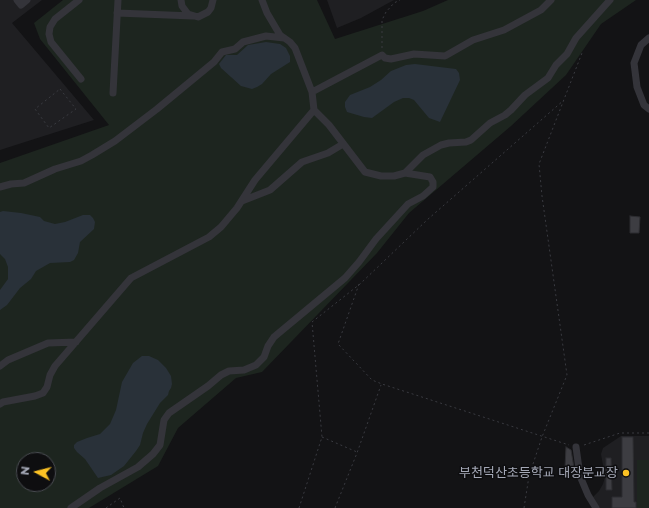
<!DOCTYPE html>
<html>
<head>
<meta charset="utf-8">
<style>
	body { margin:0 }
	#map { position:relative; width:649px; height:508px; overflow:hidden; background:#131315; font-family:Montserrat,sans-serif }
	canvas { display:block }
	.north { position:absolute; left:16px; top:452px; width:40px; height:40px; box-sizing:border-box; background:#0e0e10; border:1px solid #4a4c52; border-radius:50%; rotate:277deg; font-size:11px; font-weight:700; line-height:16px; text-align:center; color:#a4a8b6 }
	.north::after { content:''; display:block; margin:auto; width:14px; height:18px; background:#fcc224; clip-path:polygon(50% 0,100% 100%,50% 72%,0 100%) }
</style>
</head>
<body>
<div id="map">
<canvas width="649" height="508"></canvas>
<div class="north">N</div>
</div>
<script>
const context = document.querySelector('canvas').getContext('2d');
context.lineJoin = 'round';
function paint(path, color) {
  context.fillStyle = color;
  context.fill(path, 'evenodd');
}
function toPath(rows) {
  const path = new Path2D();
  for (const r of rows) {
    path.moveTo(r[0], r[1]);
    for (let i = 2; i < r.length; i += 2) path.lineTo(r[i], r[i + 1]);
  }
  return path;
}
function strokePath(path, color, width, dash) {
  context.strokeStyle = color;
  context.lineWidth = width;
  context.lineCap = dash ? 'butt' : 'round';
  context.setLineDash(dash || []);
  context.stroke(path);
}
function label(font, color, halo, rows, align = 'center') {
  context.font = font + ' Montserrat,"Noto Sans KR",sans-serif';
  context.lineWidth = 3;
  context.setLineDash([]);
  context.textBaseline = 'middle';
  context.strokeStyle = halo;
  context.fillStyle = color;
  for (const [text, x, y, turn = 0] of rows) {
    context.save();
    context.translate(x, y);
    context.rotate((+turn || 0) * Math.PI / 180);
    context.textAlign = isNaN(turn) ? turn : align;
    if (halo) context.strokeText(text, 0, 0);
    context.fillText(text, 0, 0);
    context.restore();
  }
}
paint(toPath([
	[0,0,42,0,12,23,94,120,0,150],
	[327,0,394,0,361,18,337,28],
	[621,436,649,436,649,508,598,508,592,498,599,491,603,484,605,477,601,454,603,448]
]), '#1f1f22');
paint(toPath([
	[63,0,317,0,335,39,423,11,448,0,636,0,601,24,566,75,511,126,409,213,377,253,262,372,236,378,178,428,158,466,89,508,0,508,0,163,109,125,40,39,34,23],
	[24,460,48,460,48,484,24,484],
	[637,460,649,460,649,508,637,508]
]), '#1d251f');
paint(toPath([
	[266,42,280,44,286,48,290,56,290,62,271,74,262,84,257,87,252,89,241,86,221,68,219,64,226,55,237,55,248,45],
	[415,64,456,69,459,73,460,80,440,122,429,118,414,100,409,98,403,98,394,102,372,118,364,117,347,112,345,107,345,102,350,95,370,87,381,80,391,71,406,65],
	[3,211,21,213,40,217,44,221,55,224,65,222,83,215,90,215,93,218,95,222,94,229,80,242,78,253,74,260,70,262,50,263,36,271,31,279,20,288,7,305,0,310,0,290,8,279,8,267,5,259,0,254,0,212],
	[142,356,149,356,158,360,166,368,171,376,172,384,171,388,169,391,168,395,160,403,147,424,143,433,140,445,136,451,124,466,111,475,98,478,85,459,77,452,74,448,74,445,77,442,87,438,100,434,110,424,116,410,122,382,133,363]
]), '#293139');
const building = toPath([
	[630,216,640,217,639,233,630,233,630,216],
	[622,437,633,437,634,502,636,502,636,508,612,508,612,497,622,497,622,437],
	[566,447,571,450,574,468,565,467,566,447],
	[606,458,611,458,612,490,606,490,606,458]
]);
paint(building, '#3d3d42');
strokePath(building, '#2d2d31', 1);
strokePath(toPath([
	[382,48,382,20,386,12,394,3,400,0],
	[60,89,76,109,49,128,35,109,60,89],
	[359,284,338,344,372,380,382,384,569,445],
	[322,437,357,452],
	[584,445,620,433,649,433],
	[106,508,120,498,124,508],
	[299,508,322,437,312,322,360,284,427,220,564,100],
	[335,508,357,453,381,385],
	[524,508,529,476,542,437,567,375,542,196,539,164,582,53]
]), '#3a3b41', 1, [2, 3]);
strokePath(toPath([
	[17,0,21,5,27,0],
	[79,0,55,19,50,27,49,34,51,42,81,79],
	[181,0,182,6,188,14,198,17,208,12,211,8,213,0],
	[117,13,193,16],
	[649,38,641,45,634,63,637,87,644,105,649,109],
	[312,92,382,55,385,58,391,59,414,54,445,56,473,40,504,30,541,10,551,0],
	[113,93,118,0],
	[314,110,329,125,365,172,381,176,394,176,405,173,423,155,441,145,449,143,466,142,471,140,490,123,505,115,511,110,525,95,548,78,556,65,567,54,576,38,610,0],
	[0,187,11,184,24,183,55,169,81,161,92,155,115,141,157,109,214,62,222,52,235,49,243,42,266,36,284,38],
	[242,201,270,190,302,162,328,153,343,144],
	[0,366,8,360,48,343,76,342],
	[0,404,3,402,35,396,43,393,47,387,50,375,55,366,131,278,209,237,221,227,237,208,255,180,314,110,312,92,295,48,290,42,280,35,267,13,262,0],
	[576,447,580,476,588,495,596,508],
	[71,508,100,488,138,467,153,454,160,445,164,420,169,413,208,386,221,375,229,371,244,370,256,365,264,357,268,346,274,337,345,278,359,262,376,239,408,204,423,196,433,187,433,182,430,177,405,173]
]), '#34343a', 7);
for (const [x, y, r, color] of [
	[626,473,4,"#fcc224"]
]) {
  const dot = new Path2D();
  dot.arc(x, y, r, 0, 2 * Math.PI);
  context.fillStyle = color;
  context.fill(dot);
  strokePath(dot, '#0e0e10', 1.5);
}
label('13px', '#a4a8b6', '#0e0e10', [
	["부천덕산초등학교 대장분교장",618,473]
], 'right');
</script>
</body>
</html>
